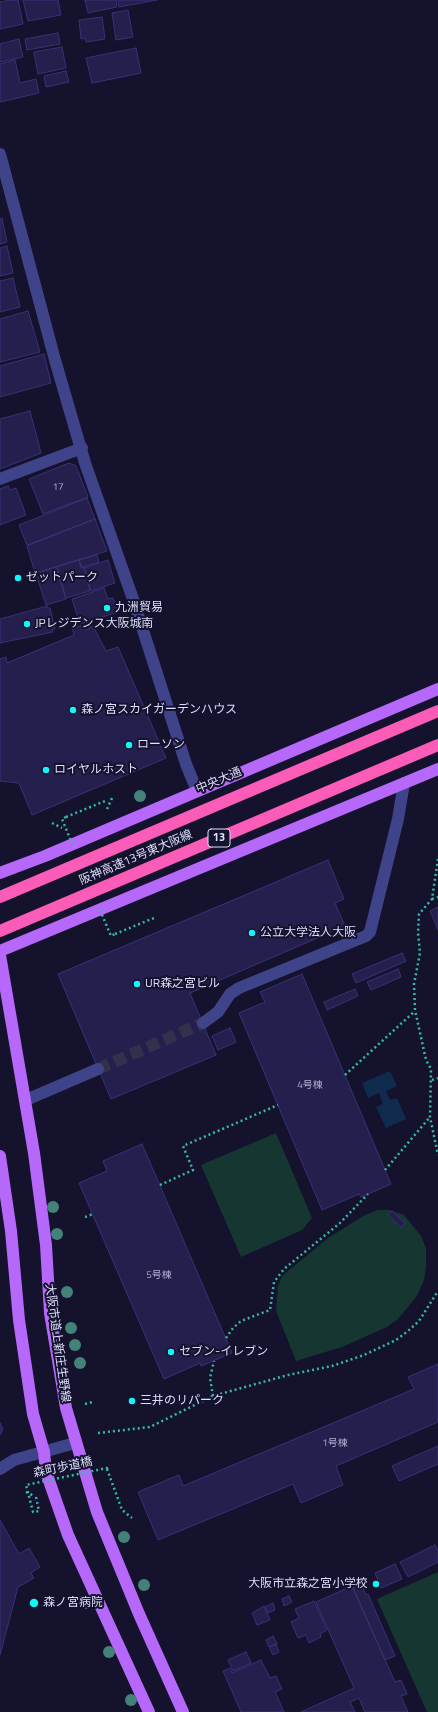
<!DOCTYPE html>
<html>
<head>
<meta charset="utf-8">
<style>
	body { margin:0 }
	canvas { display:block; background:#14122c }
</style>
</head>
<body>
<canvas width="438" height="1712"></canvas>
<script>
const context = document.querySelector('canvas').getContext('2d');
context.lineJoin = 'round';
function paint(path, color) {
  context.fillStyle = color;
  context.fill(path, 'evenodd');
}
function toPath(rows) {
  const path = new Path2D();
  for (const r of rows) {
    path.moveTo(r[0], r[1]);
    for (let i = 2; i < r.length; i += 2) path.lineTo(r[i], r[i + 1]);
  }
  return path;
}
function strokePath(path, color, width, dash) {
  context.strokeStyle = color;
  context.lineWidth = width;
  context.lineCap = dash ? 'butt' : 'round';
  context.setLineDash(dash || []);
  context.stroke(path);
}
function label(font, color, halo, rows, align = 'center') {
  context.font = font + ' "Titillium Web","Noto Sans JP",sans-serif';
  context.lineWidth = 4;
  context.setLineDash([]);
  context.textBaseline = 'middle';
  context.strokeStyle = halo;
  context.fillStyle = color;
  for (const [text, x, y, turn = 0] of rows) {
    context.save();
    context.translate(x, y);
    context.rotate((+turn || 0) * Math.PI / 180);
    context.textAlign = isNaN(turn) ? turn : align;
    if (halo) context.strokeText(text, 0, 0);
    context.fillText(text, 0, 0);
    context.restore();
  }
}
paint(toPath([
	[276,1133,312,1218,302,1230,241,1257,201,1165],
	[378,1210,389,1210,404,1215,421,1236,426,1248,426,1268,424,1280,417,1296,398,1319,387,1327,342,1347,296,1361,276,1311,278,1286,282,1276,328,1238,365,1215],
	[438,1572,438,1712,427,1712,377,1599]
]), '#153631');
paint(toPath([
	[390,1071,397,1086,386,1091,390,1100,397,1098,406,1119,386,1128,376,1107,383,1104,379,1093,368,1098,362,1083]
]), '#0f2c4e');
const building = toPath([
	[11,0,18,0,23,24,0,29,0,2,11,0],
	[23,0,58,0,61,15,28,21,23,0],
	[85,0,116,0,117,7,88,13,85,0],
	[118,0,157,0,119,7,118,0],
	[128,10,133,37,116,40,112,13,128,10],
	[102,17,105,39,86,42,85,38,81,39,79,20,102,17],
	[58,33,60,44,27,50,25,39,58,33],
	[19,39,23,57,0,62,0,44,19,39],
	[62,47,66,68,38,74,34,52,62,47],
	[136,48,141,73,92,83,86,58,136,48],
	[15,60,20,83,36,79,39,93,0,102,0,64,15,60],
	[66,71,69,82,46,87,44,76,66,71],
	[2,218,7,242,0,244,0,219,2,218],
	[7,246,13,273,0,276,0,248,7,246],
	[13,278,20,307,0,312,0,281,13,278],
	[28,311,40,352,0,362,0,319,28,311],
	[44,354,51,383,0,397,0,366,44,354],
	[30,411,41,453,0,469,0,419,30,411],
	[69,463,76,466,88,497,43,514,29,479,69,463],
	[8,486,10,490,16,488,26,515,0,525,0,489,8,486],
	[87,498,95,519,27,545,19,525,87,498],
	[95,519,107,551,35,573,27,546,95,519],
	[97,555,99,562,82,567,79,560,97,555],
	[79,560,81,568,84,567,90,591,66,598,57,567,79,560],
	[108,560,115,583,91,591,84,568,108,560],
	[56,567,66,599,46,605,36,574,56,567],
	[104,588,108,599,113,598,118,612,80,624,72,599,104,588],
	[47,606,47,608,50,608,55,629,52,630,53,632,0,643,0,619,47,606],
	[84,625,86,630,93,626,106,651,118,647,166,758,32,815,19,783,0,781,0,659,6,657,7,663,74,635,72,628,84,625],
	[328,860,344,899,335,903,345,926,190,993,216,1055,111,1099,58,974,328,860],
	[438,907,438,930,430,911,438,907],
	[402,953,406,961,356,983,352,974,402,953],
	[398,969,401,977,371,990,367,982,398,969],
	[302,974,391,1184,361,1197,359,1194,322,1210,239,1013,265,1002,260,992,302,974],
	[355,989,358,996,327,1010,324,1002,355,989],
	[230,1028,236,1042,218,1050,212,1036,230,1028],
	[142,1144,232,1353,201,1366,200,1363,164,1379,79,1183,107,1171,103,1161,142,1144],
	[392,1211,405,1223,401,1228,388,1215,392,1211],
	[438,1364,438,1422,336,1466,343,1485,301,1503,293,1484,158,1540,138,1492,179,1475,183,1486,414,1389,408,1377,438,1364],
	[0,1423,3,1429,0,1435,0,1423],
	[438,1446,438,1464,399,1481,392,1466,438,1446],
	[0,1520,19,1554,29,1548,40,1567,31,1573,34,1578,18,1587,0,1655,0,1520],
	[435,1545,438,1551,438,1562,408,1577,400,1562,435,1545],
	[395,1564,402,1579,381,1588,375,1573,395,1564],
	[361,1584,366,1595,368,1594,395,1656,385,1660,353,1588,361,1584],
	[352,1586,395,1682,401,1680,407,1694,401,1696,408,1712,365,1712,359,1698,350,1702,355,1712,301,1712,354,1688,316,1602,352,1586],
	[289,1596,292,1602,284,1606,282,1599,289,1596],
	[314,1601,327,1630,320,1634,321,1637,309,1643,306,1635,298,1638,291,1622,299,1618,295,1609,314,1601],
	[273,1603,275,1610,268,1613,265,1607,273,1603],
	[264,1606,270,1620,257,1625,252,1613,264,1606],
	[273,1636,277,1644,269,1647,266,1640,273,1636],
	[276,1644,279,1652,273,1655,269,1647,276,1644],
	[246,1652,251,1663,233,1671,228,1660,246,1652],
	[261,1660,270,1678,276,1676,282,1689,275,1692,284,1712,241,1712,223,1671,230,1668,232,1673,261,1660]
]);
paint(building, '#241f4c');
strokePath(building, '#393177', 1);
strokePath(toPath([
	[98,1069,203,1023]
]), '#32314c', 12, [12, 6]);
strokePath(toPath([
	[107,809,112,798],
	[66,817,105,801],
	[52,823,62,828],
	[438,859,432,899,419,914,418,933,420,953,414,984,415,1010,426,1060,431,1069,430,1117,438,1155],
	[432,899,438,897],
	[115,934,154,918],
	[345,1075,415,1011],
	[432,1080,438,1078],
	[385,1170,430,1117],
	[160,1185,193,1170,183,1146,278,1105],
	[85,1217,93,1214],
	[226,1338,233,1328,241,1321,270,1310,274,1282,284,1269,340,1223,368,1194],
	[213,1396,210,1378,214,1361],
	[85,1404,93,1402],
	[98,1433,150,1427,213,1396,288,1375,332,1366,364,1355,396,1340,408,1331,419,1321,438,1291],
	[107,1469,122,1510,132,1518],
	[26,1492,34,1496]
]), '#34bba7', 2.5, [2, 3]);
strokePath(toPath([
	[0,154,55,360,85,463,133,599,186,764,197,791],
	[0,479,82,448],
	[203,1023,218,1012,230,994,239,988,366,936,370,932,398,819,404,783],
	[26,1100,98,1069],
	[0,1469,14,1460,75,1443]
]), '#3f4389', 12);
strokePath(toPath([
	[0,873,45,856,438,689],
	[0,951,438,769],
	[0,955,34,1153,46,1245,50,1313,66,1408,97,1512,139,1614,183,1712],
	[0,1156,11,1231,19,1320,33,1414,44,1452,46,1472,68,1535,149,1712]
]), '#b668fb', 12);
strokePath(toPath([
	[66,817,62,819,73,846],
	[100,910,111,936,115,934],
	[36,1497,39,1511,33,1512,26,1485,107,1468,107,1469]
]), '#34bba7', 2.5, [2, 3]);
strokePath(toPath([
	[0,897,438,711],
	[0,931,438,745]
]), '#fb5cb7', 12);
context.fillStyle = '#438278';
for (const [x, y] of [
	[140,796],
	[53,1207],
	[57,1234],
	[67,1292],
	[71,1328],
	[75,1345],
	[80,1363],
	[124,1537],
	[144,1585],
	[86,1603],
	[109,1652],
	[131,1700]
]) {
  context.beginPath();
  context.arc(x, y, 6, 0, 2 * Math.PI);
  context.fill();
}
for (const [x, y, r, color] of [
	[18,578,4,"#0ff7f9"],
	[107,608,4,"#0ff7f9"],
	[27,624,4,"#0ff7f9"],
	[73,710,4,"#0ff7f9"],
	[129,745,4,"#0ff7f9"],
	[46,770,4,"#0ff7f9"],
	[252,933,4,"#0ff7f9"],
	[137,984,4,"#0ff7f9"],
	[171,1352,4,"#0ff7f9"],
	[132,1401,4,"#0ff7f9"],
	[376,1584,4,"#0ff7f9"],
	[34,1603,5,"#0ff7f9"]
]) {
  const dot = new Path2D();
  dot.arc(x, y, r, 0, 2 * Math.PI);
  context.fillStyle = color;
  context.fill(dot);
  strokePath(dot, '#14122c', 1.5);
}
label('10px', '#b0aed2', null, [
	["17",58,488],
	["4号棟",310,1086],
	["5号棟",159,1276],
	["1号棟",335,1444]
]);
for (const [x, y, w] of [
	[219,838,22]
]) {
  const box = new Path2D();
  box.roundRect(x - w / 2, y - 9, w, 18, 3);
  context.fillStyle = '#14122c';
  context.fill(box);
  strokePath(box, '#dedefe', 1);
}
label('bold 11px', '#dedefe', null, [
	["13",219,838]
]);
label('12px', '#dedefe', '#14122c', [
	["ゼットパーク",26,578],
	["九洲貿易",115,608],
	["JPレジデンス大阪城南",35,624],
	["森ノ宮スカイガーデンハウス",81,710],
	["ローソン",137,745],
	["ロイヤルホスト",54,770],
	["公立大学法人大阪",260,933],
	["UR森之宮ビル",145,984],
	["セブン-イレブン",179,1352],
	["三井のリパーク",140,1401],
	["大阪市立森之宮小学校",368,1584,"right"],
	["森ノ宮病院",43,1603]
], 'left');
label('12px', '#dedefe', '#14122c', [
	["中央大通",219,781,-23],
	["阪神高速13号東大阪線",136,858,-23],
	["大阪市道上新庄生野線",57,1343,82],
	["森町歩道橋",63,1468,-12]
]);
</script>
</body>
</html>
